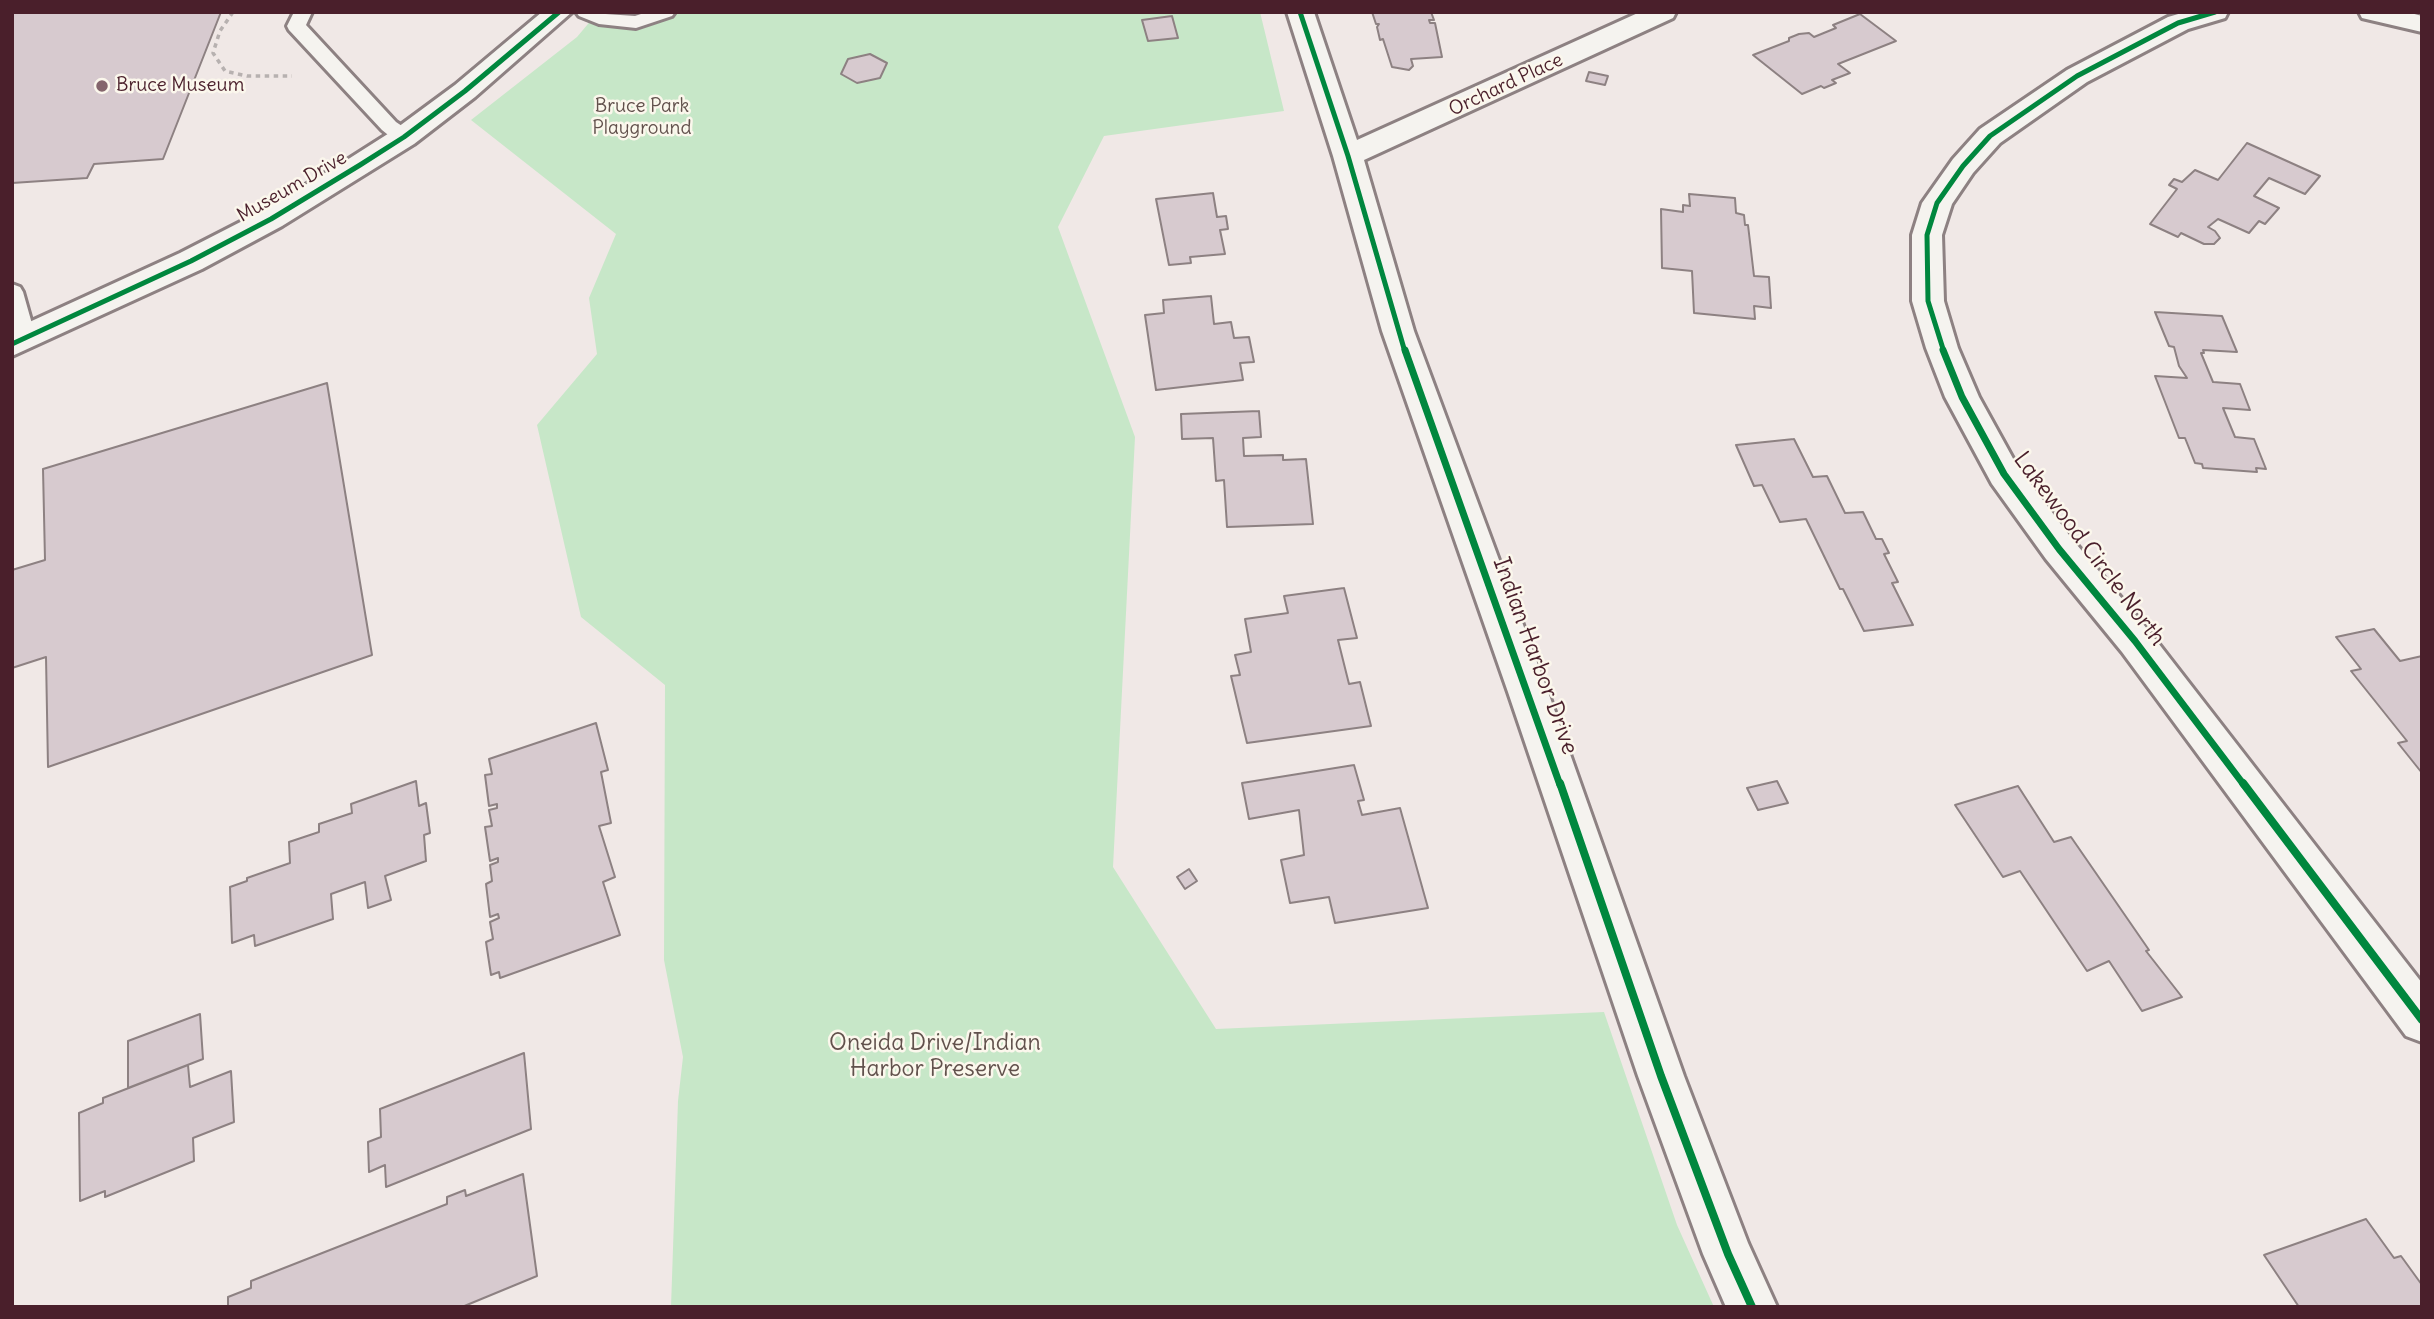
<!DOCTYPE html>
<html>
<head>
<meta charset="utf-8">
<style>
	body { margin:0 }
	#map { position:relative; width:2434px; height:1319px; overflow:hidden; background:#f0e8e6; font-family:Delius,sans-serif }
	canvas { display:block }
	.frame { position:absolute; inset:0; border:14px solid #4a1f2b; pointer-events:none }
</style>
</head>
<body>
<div id="map">
<canvas width="2434" height="1319"></canvas>
<div class="frame"></div>
</div>
<script>
const context = document.querySelector('canvas').getContext('2d');
context.lineJoin = 'round';
function paint(path, color) {
  context.fillStyle = color;
  context.fill(path, 'evenodd');
}
function toPath(rows) {
  const path = new Path2D();
  for (const r of rows) {
    path.moveTo(r[0], r[1]);
    for (let i = 2; i < r.length; i += 2) path.lineTo(r[i], r[i + 1]);
  }
  return path;
}
function strokePath(path, color, width, dash) {
  context.strokeStyle = color;
  context.lineWidth = width;
  context.lineCap = dash ? 'butt' : 'round';
  context.setLineDash(dash || []);
  context.stroke(path);
}
function label(font, color, halo, rows, align = 'center') {
  context.font = font + ' Delius,sans-serif';
  context.lineWidth = 5;
  context.setLineDash([]);
  context.textBaseline = 'middle';
  context.strokeStyle = halo;
  context.fillStyle = color;
  for (const [text, x, y, turn = 0] of rows) {
    context.save();
    context.translate(x, y);
    context.rotate((+turn || 0) * Math.PI / 180);
    context.textAlign = isNaN(turn) ? turn : align;
    if (halo) context.strokeText(text, 0, 0);
    context.fillText(text, 0, 0);
    context.restore();
  }
}
paint(toPath([
	[598,12,1260,12,1284,111,1104,136,1058,227,1135,437,1113,867,1216,1029,1604,1012,1677,1225,1714,1307,671,1307,678,1101,683,1057,664,960,665,685,581,617,537,425,597,354,589,298,616,234,471,120,577,37]
]), '#c7e7c8');
const building = toPath([
	[12,12,221,12,163,159,94,164,87,178,12,183,12,12],
	[1372,12,1431,12,1434,20,1429,20,1430,23,1435,23,1442,57,1411,59,1413,66,1409,70,1392,67,1383,39,1380,40,1377,27,1379,24,1376,24,1372,12],
	[1860,14,1896,41,1838,64,1850,73,1832,80,1836,83,1824,88,1821,86,1802,94,1753,55,1789,41,1789,38,1799,34,1809,33,1814,37,1836,28,1833,25,1860,14],
	[1172,16,1178,38,1148,41,1142,20,1172,16],
	[870,54,887,63,880,78,857,83,841,74,848,59,870,54],
	[1589,72,1608,76,1605,85,1586,81,1589,72],
	[2247,143,2320,176,2305,194,2269,178,2254,196,2279,208,2265,224,2259,221,2249,233,2218,219,2208,227,2215,231,2220,238,2214,244,2204,244,2181,233,2178,237,2150,224,2177,189,2169,185,2174,179,2182,182,2195,170,2218,180,2247,143],
	[1213,193,1217,217,1226,216,1228,229,1220,230,1225,254,1190,257,1191,263,1169,265,1156,199,1213,193],
	[1689,194,1735,198,1736,213,1744,215,1745,225,1748,225,1754,276,1769,277,1771,308,1754,306,1755,319,1694,313,1692,271,1662,268,1661,209,1683,212,1683,205,1690,206,1689,194],
	[1211,296,1214,324,1231,322,1234,338,1249,337,1254,362,1240,363,1243,380,1156,390,1145,315,1164,313,1163,300,1211,296],
	[2155,312,2222,316,2237,352,2203,350,2204,353,2201,353,2213,382,2240,384,2250,410,2223,408,2235,437,2254,439,2266,469,2256,468,2257,472,2203,468,2202,464,2195,463,2185,438,2179,438,2155,376,2187,378,2179,366,2174,347,2169,346,2155,312],
	[327,383,372,655,48,767,46,657,12,668,12,570,45,560,43,469,327,383],
	[1259,411,1261,437,1243,438,1244,456,1283,455,1283,460,1306,459,1313,524,1227,527,1224,480,1216,481,1213,438,1182,439,1181,414,1259,411],
	[1794,439,1813,477,1827,476,1845,513,1863,512,1876,539,1882,539,1889,553,1884,554,1898,582,1892,583,1913,625,1864,631,1843,589,1840,589,1806,519,1780,522,1762,485,1754,486,1736,445,1794,439],
	[1344,588,1357,638,1338,640,1349,684,1360,682,1371,726,1247,743,1231,676,1240,675,1235,655,1251,652,1245,619,1288,613,1284,596,1344,588],
	[2374,629,2400,661,2422,656,2422,773,2398,743,2407,741,2351,671,2361,669,2336,637,2374,629],
	[596,723,608,770,601,772,611,823,599,826,615,877,603,882,620,935,500,978,499,972,491,975,486,942,493,939,490,922,499,918,498,914,490,917,486,884,492,881,490,865,498,862,498,858,490,861,485,827,492,826,489,810,497,808,497,804,489,806,485,775,492,774,489,759,596,723],
	[1354,765,1364,800,1358,801,1362,815,1400,808,1428,908,1335,923,1329,897,1290,903,1281,860,1304,855,1299,810,1249,819,1242,783,1354,765],
	[416,781,419,806,426,803,430,833,424,835,426,861,385,876,391,900,368,908,365,882,331,894,333,919,255,946,254,935,232,943,230,887,247,881,247,878,290,863,289,842,319,832,319,824,352,813,351,804,416,781],
	[1777,781,1788,803,1758,810,1747,788,1777,781],
	[2018,786,2054,842,2071,837,2149,950,2146,951,2182,997,2142,1011,2109,961,2087,971,2020,871,2003,877,1955,805,2018,786],
	[1189,869,1197,881,1185,889,1177,877,1189,869],
	[200,1014,203,1059,128,1088,128,1041,200,1014],
	[524,1053,531,1129,386,1187,385,1165,369,1172,368,1142,381,1137,380,1109,524,1053],
	[188,1065,190,1087,231,1071,234,1122,193,1138,194,1161,105,1197,105,1191,80,1201,79,1113,103,1103,103,1098,188,1065],
	[523,1174,537,1276,462,1307,228,1307,228,1297,251,1288,251,1281,447,1204,447,1197,465,1190,466,1196,523,1174],
	[2366,1219,2394,1258,2401,1256,2422,1285,2422,1307,2299,1307,2264,1255,2366,1219]
]);
paint(building, '#d7cacf');
strokePath(building, '#8d8182', 2);
const lane = toPath([
	[294,12,312,12,306,25,396,122,411,132,414,137,411,142,397,142,382,130,289,30,287,26,294,12],
	[576,12,635,16,647,12,675,12,672,16,636,28,599,24,579,16,576,12],
	[12,284,20,287,23,292,36,338,33,344,25,346,17,344,12,332,12,284]
]);
const street = toPath([
	[1287,12,1314,12,1357,140,1640,12,1676,12,1673,18,1364,160,1414,331,1548,692,1684,1076,1748,1243,1777,1307,1726,1307,1703,1254,1638,1076,1508,692,1382,331,1333,156,1287,12],
	[2185,12,2228,12,2225,18,2188,29,2087,82,2000,143,1973,173,1952,204,1942,235,1944,301,1958,348,1979,397,2016,464,2072,539,2148,630,2422,983,2422,1042,2406,1036,2122,652,2046,559,1992,484,1945,397,1926,348,1912,301,1912,235,1922,203,1953,159,1980,129,2067,70,2168,17,2185,12],
	[2359,12,2407,12,2422,16,2422,32,2362,18,2359,12]
]);
const secondary = toPath([
	[542,12,572,12,475,97,414,144,282,226,202,269,12,356,12,330,180,253,260,212,350,158,394,130,455,85,542,12]
]);
strokePath(lane, '#8d8182', 6);
strokePath(street, '#8d8182', 6);
strokePath(secondary, '#8d8182', 6);
strokePath(toPath([
	[233,12,220,31,213,53,225,71,247,76,292,76]
]), '#b7b1b0', 3.5, [4.5, 4.5]);
paint(lane, '#f5f3ef');
paint(street, '#f5f3ef');
paint(secondary, '#f5f3ef');
strokePath(toPath([
	[1300,12,1348,156,1405,352],
	[12,344,191,261,271,219,360,165,404,137,465,91,559,12],
	[1944,352,1928,301,1927,235,1937,203,1963,166,1990,136,2077,76,2178,23,2215,12]
]), '#00873e', 5);
strokePath(toPath([
	[1405,350,1560,785],
	[1943,350,1962,397,2004,474,2059,549,2135,641,2244,785]
]), '#00873e', 7);
strokePath(toPath([
	[1560,783,1661,1076,1728,1254,1752,1307],
	[2243,783,2422,1020]
]), '#00873e', 8);
for (const [x, y, r, color] of [
	[102,86,7,"#84656c"]
]) {
  const dot = new Path2D();
  dot.arc(x, y, r, 0, 2 * Math.PI);
  context.fillStyle = color;
  context.fill(dot);
  strokePath(dot, '#fbf7ec', 2.5);
}
label('19px', '#4a1f2b', '#fbf7ec', [
	["Orchard Place",1506,85,-25],
	["Museum Drive",292,187,-30]
]);
label('19px', '#4a1f2b', '#fbf7ec', [
	["Bruce Museum",116,86]
], 'left');
label('19px', '#61514c', '#fbf7ec', [
	["Bruce Park",642,107],
	["Playground",642,129]
]);
label('23px', '#4a1f2b', '#fbf7ec', [
	["Lakewood Circle North",2089,549,53],
	["Indian Harbor Drive",1535,656,70]
]);
label('23px', '#61514c', '#fbf7ec', [
	["Oneida Drive/Indian",935,1043],
	["Harbor Preserve",935,1069]
]);
</script>
</body>
</html>
